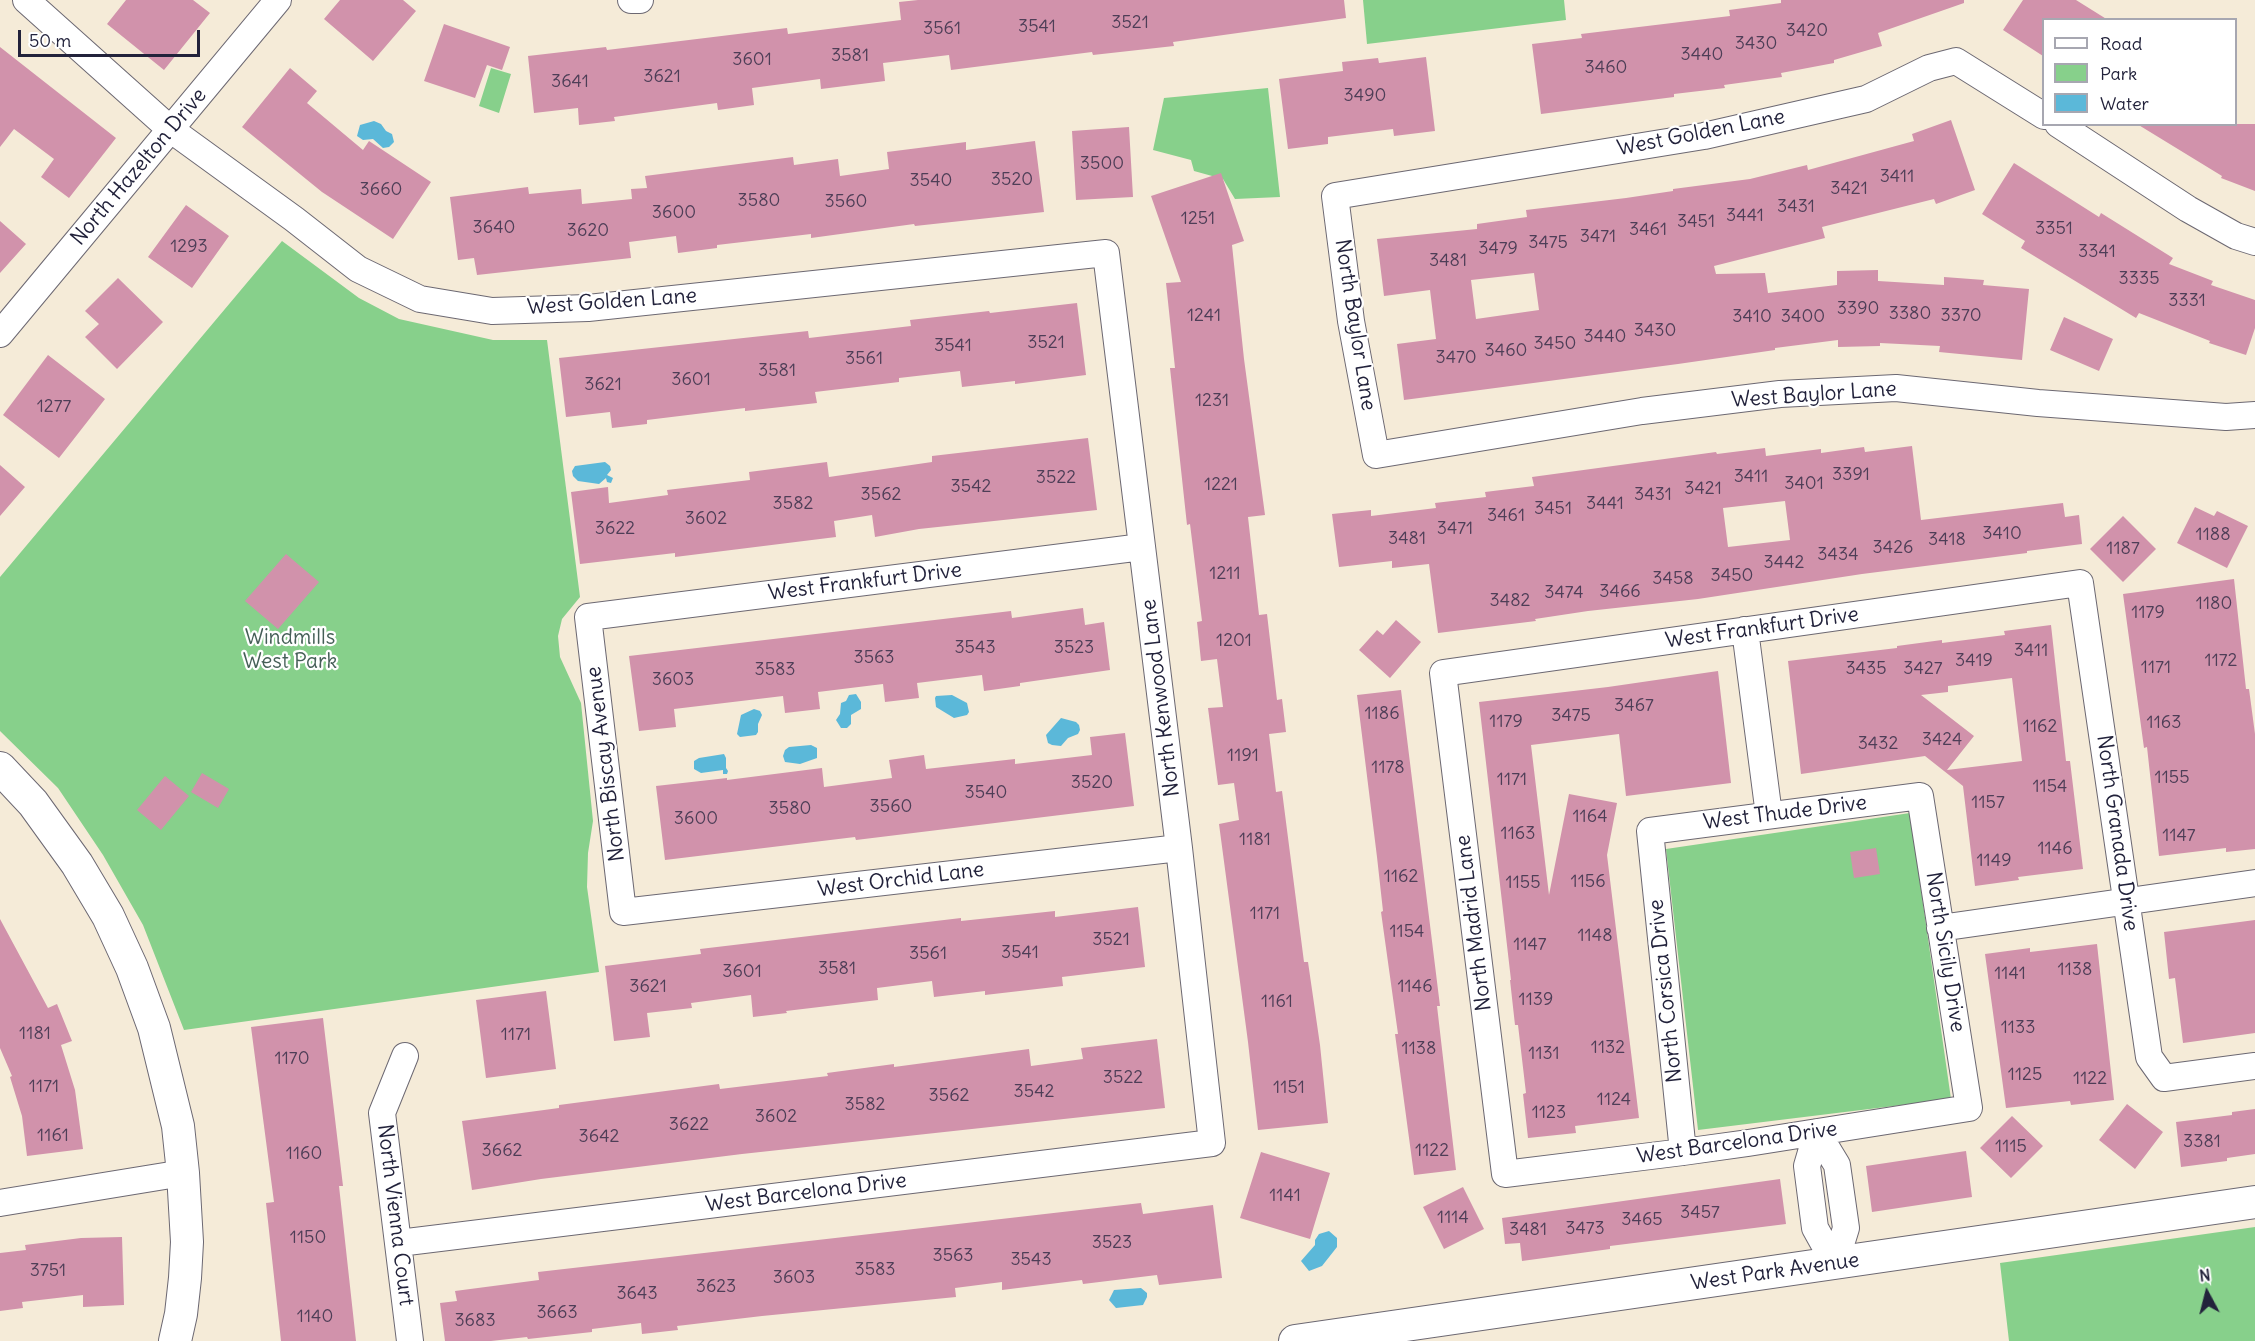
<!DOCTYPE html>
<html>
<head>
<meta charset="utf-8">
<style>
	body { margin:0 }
	#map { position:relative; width:2255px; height:1341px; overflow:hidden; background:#f5ebd8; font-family:Delius,sans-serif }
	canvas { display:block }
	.legend { position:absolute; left:2042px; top:18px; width:195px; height:108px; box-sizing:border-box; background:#fff; border:2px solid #a7a7b1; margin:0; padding:8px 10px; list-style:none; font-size:18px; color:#22223b }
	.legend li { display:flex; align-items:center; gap:12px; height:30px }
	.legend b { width:30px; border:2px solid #a7a7b1 }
	.north { position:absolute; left:2177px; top:1263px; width:60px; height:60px; -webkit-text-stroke:4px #fff; paint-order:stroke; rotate:353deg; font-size:16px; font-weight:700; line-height:24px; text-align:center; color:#22223b }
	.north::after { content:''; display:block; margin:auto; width:21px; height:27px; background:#22223b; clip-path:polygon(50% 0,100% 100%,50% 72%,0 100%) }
	.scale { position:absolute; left:18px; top:30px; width:182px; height:27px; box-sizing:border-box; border:3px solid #22223b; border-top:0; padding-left:8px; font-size:18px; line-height:21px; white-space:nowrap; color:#22223b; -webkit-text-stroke:4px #fff; paint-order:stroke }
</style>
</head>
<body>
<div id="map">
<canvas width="2255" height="1341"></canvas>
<ul class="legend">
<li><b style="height:8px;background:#fff"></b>Road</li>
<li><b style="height:16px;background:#87d08b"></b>Park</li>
<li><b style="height:16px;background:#5bb8d9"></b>Water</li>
</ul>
<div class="north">N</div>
<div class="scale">50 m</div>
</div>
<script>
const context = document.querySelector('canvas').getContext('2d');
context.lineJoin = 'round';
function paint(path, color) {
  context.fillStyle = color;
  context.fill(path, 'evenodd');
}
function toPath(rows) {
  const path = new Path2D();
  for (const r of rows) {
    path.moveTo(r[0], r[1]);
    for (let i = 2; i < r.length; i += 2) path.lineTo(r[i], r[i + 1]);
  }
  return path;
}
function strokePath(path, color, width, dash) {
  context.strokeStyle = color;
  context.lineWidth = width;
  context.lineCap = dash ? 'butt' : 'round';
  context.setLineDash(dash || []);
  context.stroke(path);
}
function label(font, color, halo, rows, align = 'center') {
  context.font = font + ' Delius,sans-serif';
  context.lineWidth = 4.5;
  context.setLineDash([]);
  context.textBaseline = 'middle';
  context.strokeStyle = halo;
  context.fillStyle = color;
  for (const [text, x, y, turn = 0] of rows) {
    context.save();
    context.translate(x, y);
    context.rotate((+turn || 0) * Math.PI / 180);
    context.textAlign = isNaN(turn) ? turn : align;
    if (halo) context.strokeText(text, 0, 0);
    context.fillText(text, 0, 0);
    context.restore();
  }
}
paint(toPath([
	[1363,0,1564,0,1566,20,1367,44],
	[491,68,511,74,499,113,479,106],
	[1268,88,1280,197,1235,199,1223,179,1194,171,1191,160,1153,150,1164,98],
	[282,241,359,298,399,319,493,340,547,340,580,597,562,619,558,636,560,657,581,703,593,821,588,853,587,887,599,972,184,1030,143,925,103,855,58,788,0,731,0,577],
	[1910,813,1951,1099,1698,1130,1666,849],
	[2255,1227,2255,1341,2009,1341,2000,1263]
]), '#87d08b');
paint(toPath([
	[374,121,381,124,386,131,392,134,394,142,389,147,383,148,373,139,363,140,357,136,360,125],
	[605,462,610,466,611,470,607,475,613,478,611,483,607,482,606,478,599,484,578,481,573,476,572,471,575,466],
	[856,694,861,702,861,709,851,715,851,724,847,728,841,728,836,720,840,714,841,703,846,701,849,695],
	[952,695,967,703,969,712,967,715,954,718,936,707,935,698,936,696],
	[754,709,760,711,762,715,758,724,758,732,756,735,740,737,737,734,741,715],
	[1061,718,1076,722,1079,725,1080,730,1078,734,1068,738,1061,746,1052,745,1048,743,1046,735],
	[811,745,817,748,817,758,800,764,785,762,783,756,785,750,789,747],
	[724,754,726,758,726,768,728,771,727,774,723,774,723,770,701,773,694,769,694,761,699,758],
	[1329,1231,1337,1238,1337,1247,1322,1266,1309,1271,1301,1261,1315,1245,1315,1240,1319,1234],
	[1141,1288,1147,1293,1147,1297,1143,1305,1116,1308,1109,1300,1114,1290]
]), '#5bb8d9');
paint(toPath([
	[126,0,193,0,210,13,164,70,107,24],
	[340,0,403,0,416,11,373,61,324,19],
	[918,0,1344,0,1346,18,1173,42,1174,46,1093,55,1092,52,951,70,949,55,883,63,885,81,821,89,820,79,752,88,754,105,718,110,717,103,614,117,615,121,579,125,578,108,534,113,528,56,606,47,607,50,787,28,788,34,901,20,899,2],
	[1781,0,1964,0,1964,3,1878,33,1882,46,1834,60,1834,63,1781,73,1782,77,1724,85,1725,88,1674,94,1674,97,1541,114,1532,44,1582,38,1581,34,1730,16,1729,10,1781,3],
	[2023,0,2076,0,2108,20,2043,20,2043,56,2003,30],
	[444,24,510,47,502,70,487,65,475,98,424,81],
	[0,47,116,138,69,198,41,177,54,159,14,129,0,147],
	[1426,57,1435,131,1394,136,1393,129,1328,137,1328,144,1288,149,1279,79,1343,71,1342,62,1378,58,1379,63],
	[290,68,317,91,307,103,363,150,369,141,431,182,393,239,322,192,242,127],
	[1951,120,1975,190,1936,204,1934,199,1822,227,1825,238,1714,266,1716,274,1765,273,1768,293,1837,285,1837,271,1878,270,1878,281,1944,285,1944,277,1984,280,1983,285,2029,289,2022,360,1939,352,1940,346,1880,343,1880,346,1838,347,1838,340,1775,348,1775,350,1678,364,1404,400,1397,344,1436,339,1430,290,1384,296,1377,239,1477,229,1477,224,1527,217,1526,210,1626,198,1673,191,1673,189,1750,179,1807,165,1808,170,1914,141,1912,134],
	[1534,273,1539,310,1476,319,1471,280],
	[2137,124,2255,124,2255,191,2221,178,2222,176],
	[1129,127,1133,197,1076,200,1072,131],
	[1035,141,1044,212,915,226,914,224,811,238,811,234,717,245,717,248,678,253,676,236,629,242,631,258,477,275,474,258,458,260,450,197,528,187,529,194,581,189,582,204,632,199,631,189,647,188,645,176,793,157,794,165,838,159,840,176,889,169,887,152,966,142,966,150],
	[2014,163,2099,217,2101,213,2173,258,2169,264,2213,281,2211,285,2255,300,2255,328,2246,355,2209,343,2210,341,2139,313,2136,318,2021,248,2025,241,1982,214],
	[1221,173,1244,241,1232,245,1244,359,1265,515,1248,517,1259,615,1267,614,1277,700,1282,699,1286,732,1269,734,1276,792,1282,791,1304,962,1308,962,1320,1045,1328,1123,1258,1130,1248,1042,1219,824,1239,820,1234,783,1218,785,1208,708,1223,707,1217,659,1201,661,1197,622,1202,621,1190,524,1187,525,1170,368,1175,368,1166,283,1181,282,1151,196],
	[186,205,229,236,192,288,148,257],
	[0,221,26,244,0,273],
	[118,278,163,322,117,369,85,337,99,324,85,311],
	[1077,303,1086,375,1015,384,1015,381,962,387,960,371,899,378,899,382,815,392,817,403,745,411,745,408,647,420,647,424,612,428,610,412,566,417,559,358,808,331,809,338,911,326,910,320,989,311,990,313],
	[2064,317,2113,339,2099,371,2050,350],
	[48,355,105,399,59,458,3,415],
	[1088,438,1097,510,919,529,875,537,872,515,834,521,836,537,675,557,675,553,580,564,571,492,608,487,609,503,668,495,667,490,750,480,749,472,827,462,829,477,932,462,932,456],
	[1912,446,1921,520,2063,503,2065,517,2079,515,2082,544,2027,551,2027,553,1862,574,1698,599,1588,611,1535,619,1536,621,1438,633,1429,564,1392,568,1392,561,1339,567,1332,514,1371,510,1371,516,1436,508,1435,503,1486,497,1485,492,1534,486,1532,477,1716,452,1717,454,1765,448,1766,456,1821,449,1821,453,1864,447,1865,452],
	[1785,501,1790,540,1728,547,1723,508],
	[0,465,25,487,0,516],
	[2195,507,2214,516,2217,511,2248,526,2227,568,2177,543],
	[2123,516,2156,549,2123,582,2090,549],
	[286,554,319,582,278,629,245,601],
	[2234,579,2246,689,2249,689,2255,734,2255,849,2226,852,2226,848,2159,856,2147,747,2144,748,2123,594],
	[1083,608,1085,625,1104,622,1110,670,1020,683,1020,686,984,691,982,675,917,683,919,698,885,702,883,684,818,692,820,709,785,713,783,696,674,709,676,727,639,731,629,656,1011,611,1012,618],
	[1396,620,1421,642,1390,678,1359,650,1377,630,1383,635],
	[2051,625,2066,761,2070,761,2083,869,2018,877,2019,880,1975,886,1963,786,1925,756,1801,774,1788,661,1897,648,1897,646,1942,640,1942,643,2005,635,2004,631],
	[2012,678,2022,761,1947,770,1974,736,1921,695,1948,692,1948,686],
	[1718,671,1731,783,1626,796,1619,734,1531,745,1549,895,1569,794,1617,803,1607,855,1639,1118,1575,1126,1576,1133,1528,1138,1523,1094,1526,1093,1518,1025,1515,1025,1510,980,1511,980,1479,702,1608,687],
	[1401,690,1440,1006,1437,1006,1456,1170,1414,1175,1395,1034,1398,1034,1381,912,1383,911,1377,857,1357,695],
	[1125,733,1134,806,856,840,855,837,665,860,656,786,727,778,727,780,822,768,824,787,892,778,889,760,924,755,926,769,1015,759,1015,764,1092,755,1090,737],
	[202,773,229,789,218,808,191,792],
	[165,776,189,796,161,830,137,810],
	[1876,848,1880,874,1854,878,1850,852],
	[1138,907,1145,967,1062,977,1063,986,985,995,985,991,934,997,932,981,877,988,878,1000,786,1011,787,1013,753,1017,751,995,691,1003,692,1008,647,1013,650,1037,614,1041,605,966,701,954,700,949,961,918,961,921,1055,911,1055,917],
	[0,919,48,1008,57,1004,72,1041,61,1045,75,1090,83,1149,27,1156,22,1116,10,1077,12,1076,0,1048],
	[2255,920,2255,1033,2183,1043,2175,978,2169,979,2164,932],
	[2097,944,2114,1100,2071,1105,2070,1101,2006,1108,1985,954,2030,948,2030,952],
	[546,991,556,1069,486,1078,476,1000],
	[323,1018,343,1186,339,1186,356,1341,281,1341,266,1203,274,1202,251,1027],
	[1157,1039,1165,1108,742,1154,541,1179,472,1190,462,1121,559,1108,559,1105,719,1084,720,1089,828,1076,827,1073,894,1064,894,1067,1029,1049,1031,1066,1083,1059,1081,1048],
	[2127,1104,2163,1132,2135,1169,2099,1140],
	[2255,1109,2255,1154,2227,1158,2227,1161,2181,1167,2176,1122,2232,1115,2232,1112],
	[2012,1116,2043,1146,2011,1178,1980,1148],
	[1966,1151,1972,1197,1872,1212,1866,1166],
	[1261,1152,1330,1173,1310,1239,1240,1218],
	[1780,1179,1786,1224,1610,1246,1610,1249,1522,1261,1520,1243,1505,1244,1502,1218],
	[1463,1187,1484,1229,1444,1249,1423,1207],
	[1141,1203,1143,1214,1213,1205,1222,1278,1159,1285,1157,1275,1083,1284,1082,1280,1002,1290,1002,1282,955,1288,956,1297,762,1316,677,1326,678,1330,642,1334,641,1323,592,1329,592,1332,528,1339,527,1337,491,1341,445,1341,440,1303,457,1301,455,1291,539,1280,538,1272],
	[122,1237,124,1305,83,1307,83,1295,22,1302,23,1308,0,1311,0,1253,26,1250,25,1245,81,1238]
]), '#d192ab');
const minor = toPath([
	[26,0,170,129,294,219,358,269,420,299,492,311,588,308,1106,253,1179,848,1212,1143,399,1243],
	[631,0,640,0],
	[2044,116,1956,61,1929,68,1866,99,1704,136,1335,196,1351,321,1376,455,1642,411,1780,394,1896,388,2038,403,2226,417,2255,415],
	[2058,124,2188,209,2236,236,2255,242],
	[0,334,278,0],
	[1142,547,588,617,623,912,1179,848],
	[1745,630,1769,815],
	[1940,928,2255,883],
	[405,1056,382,1113,410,1341],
	[1817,1132,1837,1165,1846,1228,1835,1264],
	[1817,1132,1807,1166,1815,1228,1835,1264],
	[1683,1152,1650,831,1920,796,1969,1108,1748,1143,1683,1152,1505,1174,1443,673,2080,583,2149,1057,2164,1078,2255,1066],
	[0,1203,183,1173]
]);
const tertiary = toPath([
	[0,768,33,803,77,864,108,916,132,968,154,1028,178,1126,183,1173,187,1242,185,1278,181,1314,175,1341],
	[1295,1341,2255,1202]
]);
strokePath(minor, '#6c6872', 28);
strokePath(tertiary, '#6c6872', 34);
strokePath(minor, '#fff', 26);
strokePath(tertiary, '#fff', 32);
label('18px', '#4e3e57', null, [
	["3521",1130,23],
	["3541",1037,27],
	["3561",942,29],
	["3420",1807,31],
	["3430",1756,44],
	["3440",1702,55],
	["3581",850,56],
	["3601",752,60],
	["3460",1606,68],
	["3621",662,77],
	["3641",570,82],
	["3490",1365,96],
	["3500",1102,164],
	["3411",1897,177],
	["3520",1012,180],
	["3540",931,181],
	["3421",1849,189],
	["3660",381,190],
	["3580",759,201],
	["3560",846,202],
	["3431",1796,207],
	["3600",674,213],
	["3441",1745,216],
	["1251",1198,219],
	["3451",1696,222],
	["3640",494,228],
	["3351",2054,229],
	["3461",1648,230],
	["3620",588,231],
	["3471",1598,237],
	["3475",1548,243],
	["1293",189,247],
	["3479",1498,249],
	["3341",2097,252],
	["3481",1448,261],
	["3335",2139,279],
	["3331",2187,301],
	["3390",1858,309],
	["3380",1910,314],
	["1241",1204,316],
	["3370",1961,316],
	["3410",1752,317],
	["3400",1803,317],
	["3430",1655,331],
	["3440",1605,337],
	["3521",1046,343],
	["3450",1555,344],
	["3541",953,346],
	["3460",1506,351],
	["3470",1456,358],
	["3561",864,359],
	["3581",777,371],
	["3601",691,380],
	["3621",603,385],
	["1231",1212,401],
	["1277",54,407],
	["3391",1851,475],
	["3411",1751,477],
	["3522",1056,478],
	["3401",1804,484],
	["1221",1221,485],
	["3542",971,487],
	["3421",1703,489],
	["3562",881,495],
	["3431",1653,495],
	["3582",793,504],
	["3441",1605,504],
	["3451",1553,509],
	["3461",1506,516],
	["3602",706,519],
	["3622",615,529],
	["3471",1455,529],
	["3410",2002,534],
	["1188",2213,535],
	["3481",1407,539],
	["3418",1947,540],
	["3426",1893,548],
	["1187",2123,549],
	["3434",1838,555],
	["3442",1784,563],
	["1211",1225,574],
	["3450",1732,576],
	["3458",1673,579],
	["3466",1620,592],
	["3474",1564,593],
	["3482",1510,601],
	["1180",2214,604],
	["1179",2148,613],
	["1201",1234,641],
	["3543",975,648],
	["3523",1074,648],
	["3411",2031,651],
	["3563",874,658],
	["3419",1974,661],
	["1172",2221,661],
	["1171",2156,668],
	["3435",1866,669],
	["3427",1923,669],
	["3583",775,670],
	["3603",673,680],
	["3467",1634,706],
	["1186",1382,714],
	["3475",1571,716],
	["1179",1506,722],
	["1163",2164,723],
	["1162",2040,727],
	["3424",1942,740],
	["3432",1878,744],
	["1191",1243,756],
	["1178",1388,768],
	["1155",2172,778],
	["1171",1512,780],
	["3520",1092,783],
	["1154",2050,787],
	["3540",986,793],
	["1157",1988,803],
	["3560",891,807],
	["3580",790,809],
	["1164",1590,817],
	["3600",696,819],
	["1163",1518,834],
	["1147",2179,836],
	["1181",1255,840],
	["1146",2055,849],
	["1149",1994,861],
	["1162",1401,877],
	["1156",1588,882],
	["1155",1523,883],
	["1171",1265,914],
	["1154",1407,932],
	["1148",1595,936],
	["3521",1111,940],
	["1147",1530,945],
	["3541",1020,953],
	["3561",928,954],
	["3581",837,969],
	["1138",2075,970],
	["3601",742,972],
	["1141",2010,974],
	["3621",648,987],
	["1146",1415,987],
	["1139",1536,1000],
	["1161",1277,1002],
	["1133",2018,1028],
	["1181",35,1034],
	["1171",516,1035],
	["1132",1608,1048],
	["1138",1419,1049],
	["1131",1544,1054],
	["1170",292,1059],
	["1125",2025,1075],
	["3522",1123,1078],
	["1122",2090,1079],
	["1171",44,1087],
	["1151",1289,1088],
	["3542",1034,1092],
	["3562",949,1096],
	["1124",1614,1100],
	["3582",865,1105],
	["1123",1549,1113],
	["3602",776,1117],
	["3622",689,1125],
	["1161",53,1136],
	["3642",599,1137],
	["3381",2202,1142],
	["1115",2011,1147],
	["3662",502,1151],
	["1122",1432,1151],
	["1160",304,1154],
	["1141",1285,1196],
	["3457",1700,1213],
	["1114",1453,1218],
	["3465",1642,1220],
	["3473",1585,1229],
	["3481",1528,1230],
	["1150",308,1238],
	["3523",1112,1243],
	["3563",953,1256],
	["3543",1031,1260],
	["3583",875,1270],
	["3751",48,1271],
	["3603",794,1278],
	["3623",716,1287],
	["3643",637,1294],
	["3663",557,1313],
	["1140",315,1317],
	["3683",475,1321]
]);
label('21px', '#22223b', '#fff', [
	["West Golden Lane",1701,133,-11],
	["North Hazelton Drive",139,167,-50],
	["West Golden Lane",612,302,-4],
	["North Baylor Lane",1355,325,81],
	["West Baylor Lane",1814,395,-4],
	["West Frankfurt Drive",865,582,-7],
	["West Frankfurt Drive",1762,628,-8],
	["North Kenwood Lane",1161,698,-97],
	["North Biscay Avenue",606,764,-97],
	["West Thude Drive",1785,813,-7],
	["North Granada Drive",2117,833,82],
	["West Orchid Lane",901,880,-7],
	["North Madrid Lane",1474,923,-97],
	["North Sicily Drive",1945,952,81],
	["North Corsica Drive",1666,991,-96],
	["West Barcelona Drive",1737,1143,-8],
	["West Barcelona Drive",806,1193,-7],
	["North Vienna Court",395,1215,83],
	["West Park Avenue",1775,1272,-8]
]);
label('21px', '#455f57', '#fff', [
	["Windmills",290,638],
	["West Park",290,662]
]);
</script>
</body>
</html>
